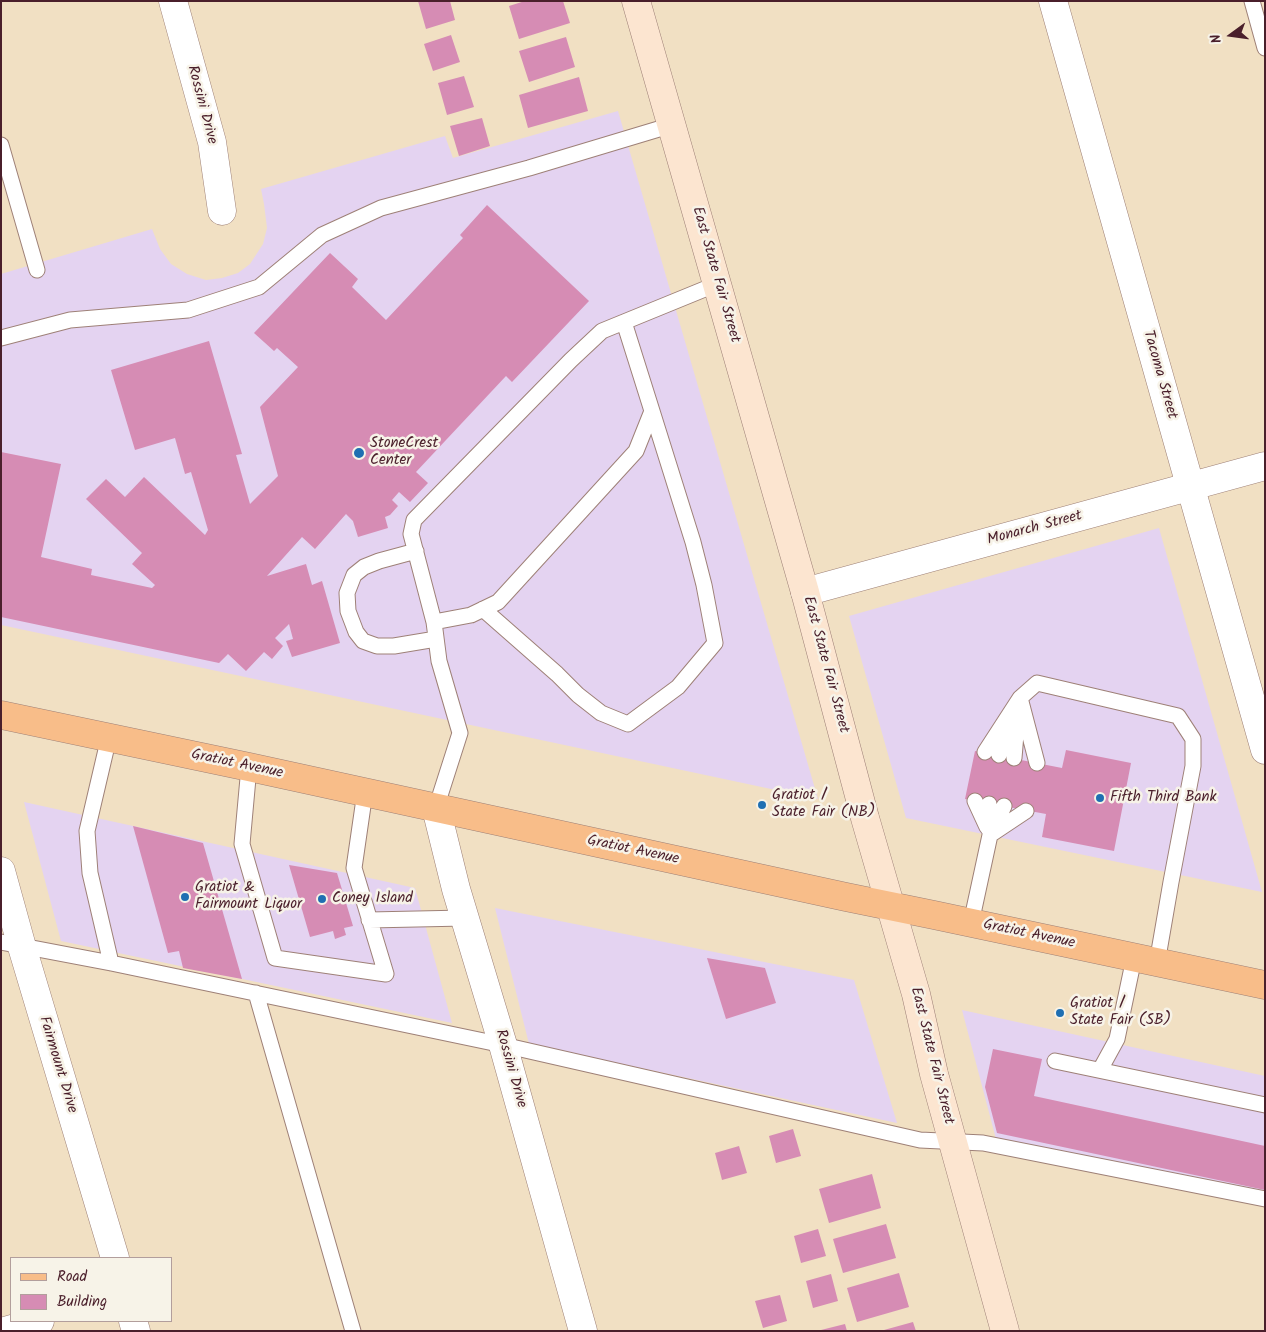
<!DOCTYPE html>
<html>
<head>
<meta charset="utf-8">
<style>
	body { margin:0 }
	#map { position:relative; width:1266px; height:1332px; overflow:hidden; background:#f1e0c3; font-family:Kalam,sans-serif }
	canvas { display:block }
	.frame { position:absolute; inset:0; border:2px solid #4a1f2b; pointer-events:none }
	.legend { position:absolute; left:10px; top:1257px; width:162px; height:65px; box-sizing:border-box; background:#f7f3e8; border:1px solid #b29e9c; margin:0; padding:6px 9px; list-style:none; font-size:15px; color:#4a1f2b }
	.legend li { display:flex; align-items:center; gap:10px; height:25px }
	.legend b { width:25px; border:1px solid #b29e9c }
	.north { position:absolute; left:1206px; top:10px; width:50px; height:50px; -webkit-text-stroke:4px #f7f3e8; paint-order:stroke; rotate:256deg; font-size:14px; font-weight:700; line-height:20px; text-align:center; color:#4a1f2b }
	.north::after { content:''; display:block; margin:auto; width:18px; height:22px; background:#4a1f2b; clip-path:polygon(50% 0,100% 100%,50% 72%,0 100%) }
</style>
</head>
<body>
<div id="map">
<canvas width="1266" height="1332"></canvas>
<div class="frame"></div>
<ul class="legend">
<li><b style="height:6px;background:#f8bd89"></b>Road</li>
<li><b style="height:14px;background:#d68cb4"></b>Building</li>
</ul>
<div class="north">N</div>
</div>
<script>
const context = document.querySelector('canvas').getContext('2d');
context.lineJoin = 'round';
function paint(path, color) {
  context.fillStyle = color;
  context.fill(path, 'evenodd');
}
function toPath(rows) {
  const path = new Path2D();
  for (const r of rows) {
    path.moveTo(r[0], r[1]);
    for (let i = 2; i < r.length; i += 2) path.lineTo(r[i], r[i + 1]);
  }
  return path;
}
function strokePath(path, color, width, dash) {
  context.strokeStyle = color;
  context.lineWidth = width;
  context.lineCap = dash ? 'butt' : 'round';
  context.setLineDash(dash || []);
  context.stroke(path);
}
function label(font, color, halo, rows, align = 'center') {
  context.font = font + ' Kalam,sans-serif';
  context.lineWidth = 5;
  context.setLineDash([]);
  context.textBaseline = 'middle';
  context.strokeStyle = halo;
  context.fillStyle = color;
  for (const [text, x, y, turn = 0] of rows) {
    context.save();
    context.translate(x, y);
    context.rotate((+turn || 0) * Math.PI / 180);
    context.textAlign = isNaN(turn) ? turn : align;
    if (halo) context.strokeText(text, 0, 0);
    context.fillText(text, 0, 0);
    context.restore();
  }
}
paint(toPath([
	[618,111,818,799,1,625,1,274,152,229,160,249,171,264,187,274,206,280,222,278,238,273,250,264,263,244,267,228,264,204,261,189,445,136,453,158],
	[1159,528,1262,892,906,818,849,616],
	[24,802,415,888,452,1023,61,941],
	[495,908,854,980,897,1123,529,1044],
	[962,1010,1265,1076,1265,1193,996,1139]
]), '#e4d3f1');
paint(toPath([
	[418,1,450,1,455,20,426,29],
	[525,1,563,1,570,23,519,39,509,6],
	[451,35,460,62,433,71,424,44],
	[566,37,575,67,529,82,519,51],
	[464,76,474,107,447,115,438,83],
	[579,77,588,111,528,128,519,95],
	[482,118,490,146,459,156,450,126],
	[487,205,589,301,512,382,506,376,416,472,428,483,410,502,399,492,392,500,398,506,390,515,385,517,388,528,358,537,353,521,346,514,315,549,302,537,267,576,306,564,312,585,322,581,340,643,292,657,286,641,293,639,289,624,275,638,283,646,272,659,264,652,246,671,228,654,219,663,1,617,1,452,61,464,41,557,92,569,91,575,152,588,155,585,132,564,142,553,86,499,106,479,125,497,144,477,205,535,208,530,191,472,185,474,175,438,135,450,111,370,209,341,242,454,236,455,250,504,278,476,260,407,298,367,277,348,274,351,254,333,330,253,358,279,352,287,386,320,463,238,460,235],
	[1066,750,1131,763,1114,851,1042,837,1046,814,965,799,975,751,1062,768],
	[133,826,203,843,242,979,183,968,179,951,168,953],
	[289,865,337,873,353,926,344,928,346,935,335,939,333,931,310,937],
	[707,958,765,968,776,1003,726,1019],
	[993,1049,1042,1059,1034,1096,1265,1146,1265,1190,997,1133,985,1087],
	[793,1129,801,1156,776,1163,769,1136],
	[739,1146,747,1173,722,1180,715,1153],
	[872,1174,881,1208,829,1223,819,1189],
	[886,1224,896,1258,843,1273,833,1239],
	[818,1229,826,1256,801,1263,794,1236],
	[899,1273,909,1307,857,1322,847,1288],
	[831,1274,838,1301,813,1308,806,1281],
	[780,1295,787,1321,763,1328,755,1301],
	[913,1322,916,1331,884,1331,884,1330],
	[845,1324,847,1331,821,1331,821,1330]
]), '#d68cb4');
const lane = toPath([
	[1252,1,1265,48],
	[1,145,37,270],
	[1,338,70,320,188,310,259,287,322,235,381,208,529,168,672,125],
	[416,551,379,561,364,567,354,575,347,593,348,611,356,632,363,641,377,646,394,646,436,639],
	[483,609,557,674,578,695,601,713,628,724,678,687,715,643,704,585,693,542,652,411],
	[434,622,471,615,498,602,636,451,652,411,624,322],
	[1020,698,1037,763],
	[109,737,87,831,90,873,111,963],
	[985,752,1020,698,1037,683,1178,716,1193,739,1193,766,1171,882,1157,963],
	[999,755,1011,723],
	[1014,758,1017,722],
	[249,767,242,844,275,958,386,974,354,868,365,792],
	[975,801,987,827],
	[436,808,460,733,439,661,434,622,411,534,414,520,571,360,602,331,717,284],
	[992,832,1004,806],
	[990,835,1026,811],
	[369,920,465,918],
	[971,923,990,835,989,804],
	[1,942,111,963,503,1045,920,1140,983,1143,1265,1199],
	[256,993,353,1331],
	[1055,1061,1265,1105],
	[1100,1070,1117,1039,1134,958]
]);
const street = toPath([
	[173,1,212,142,222,211],
	[1053,1,1265,750],
	[805,592,1265,466],
	[436,808,456,889,503,1045,583,1331],
	[1,871,22,947,115,1258],
	[133,1321,136,1331],
	[5,1331,40,1321]
]);
const secondary = toPath([
	[636,1,805,592,865,818,916,994,934,1074,1005,1331]
]);
const primary = toPath([
	[1,715,249,767,846,897,934,915,1265,985]
]);
strokePath(lane, '#9e8077', 17);
strokePath(street, '#9e8077', 29);
strokePath(secondary, '#9e8077', 29);
strokePath(primary, '#9e8077', 29);
strokePath(lane, '#fff', 15);
strokePath(street, '#fff', 28);
strokePath(secondary, '#fce5d0', 28);
strokePath(primary, '#f8bd89', 28);
for (const [x, y, r, color] of [
	[359,453,6,"#1f6fb2"],
	[1100,798,5,"#1f6fb2"],
	[762,805,5,"#1f6fb2"],
	[185,897,5,"#1f6fb2"],
	[322,899,5,"#1f6fb2"],
	[1060,1013,5,"#1f6fb2"]
]) {
  const dot = new Path2D();
  dot.arc(x, y, r, 0, 2 * Math.PI);
  context.fillStyle = color;
  context.fill(dot);
  strokePath(dot, '#f7f3e8', 2);
}
label('15px', '#4a1f2b', '#f7f3e8', [
	["Rossini Drive",201,105,75],
	["East State Fair Street",715,275,74],
	["Tacoma Street",1159,375,74],
	["Monarch Street",1035,529,-15],
	["East State Fair Street",825,665,75],
	["Gratiot Avenue",237,765,12],
	["Gratiot Avenue",633,851,12],
	["Gratiot Avenue",1029,935,12],
	["East State Fair Street",931,1056,76],
	["Fairmount Drive",57,1065,73],
	["Rossini Drive",510,1069,74]
]);
label('15px', '#4a1f2b', '#f7f3e8', [
	["StoneCrest",370,444],
	["Center",370,461],
	["Gratiot /",772,796],
	["State Fair (NB)",772,813],
	["Fifth Third Bank",1110,798],
	["Gratiot &",195,888],
	["Fairmount Liquor",195,905],
	["Coney Island",332,899],
	["Gratiot /",1070,1004],
	["State Fair (SB)",1070,1021]
], 'left');
</script>
</body>
</html>
